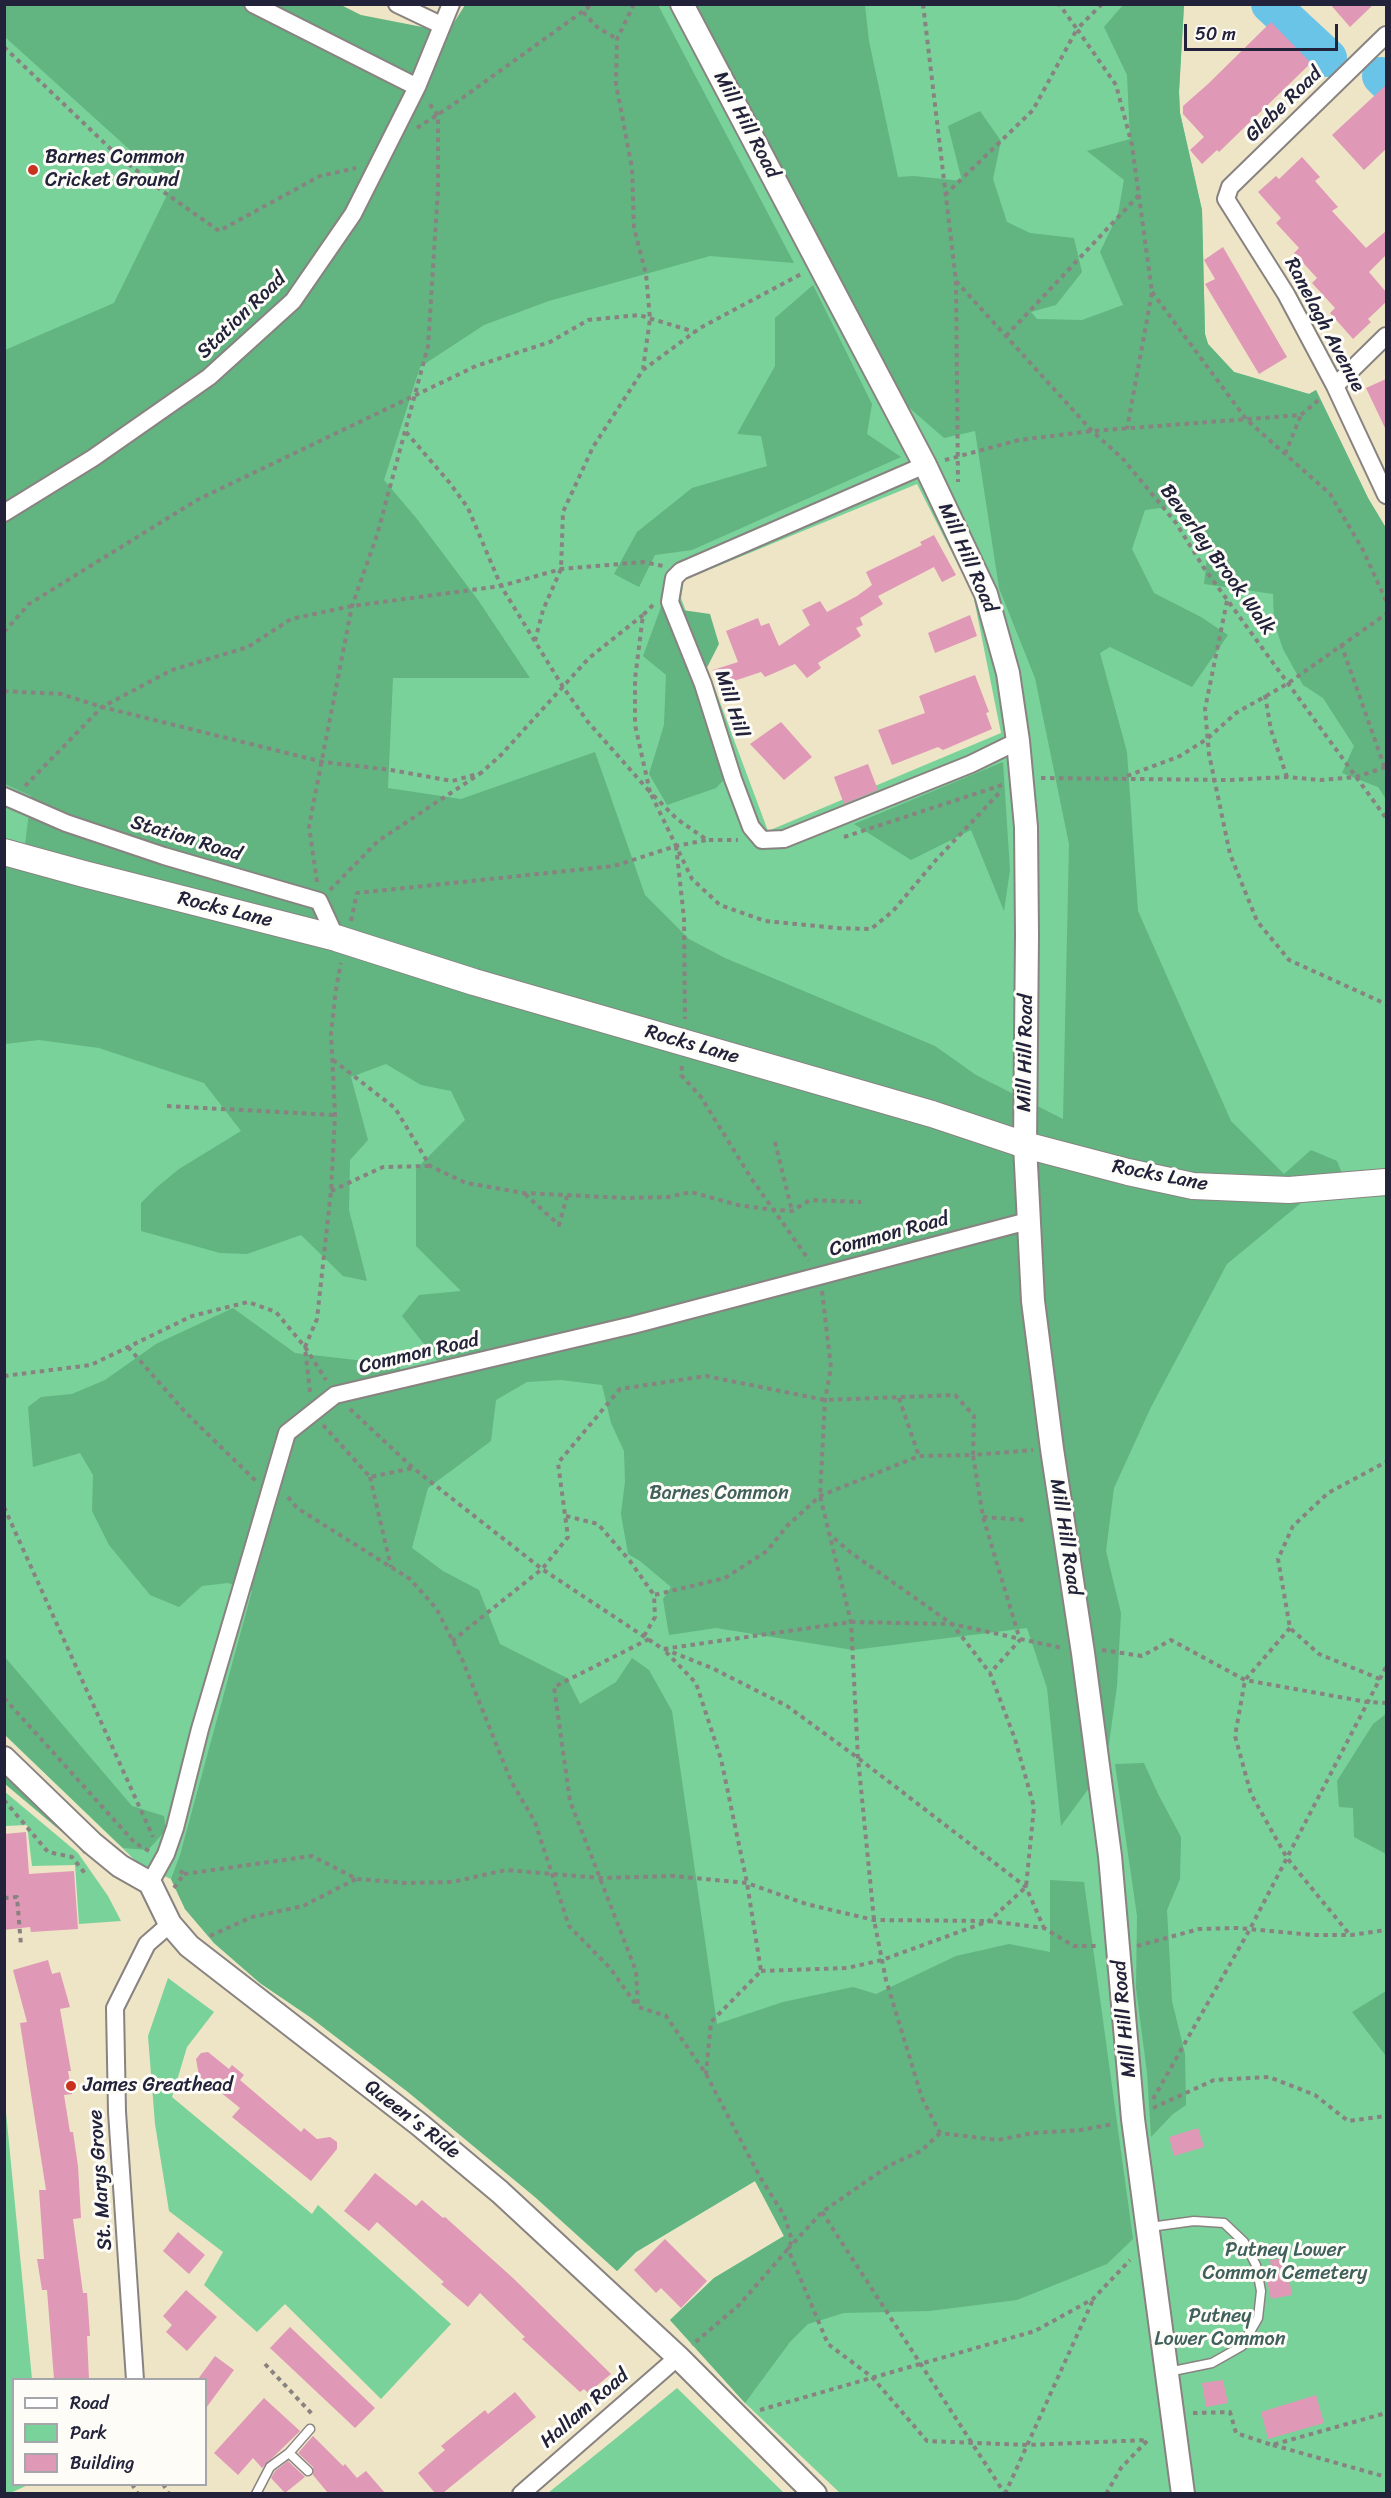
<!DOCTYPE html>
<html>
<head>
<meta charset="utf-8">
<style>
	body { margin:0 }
	#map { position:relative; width:1391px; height:2498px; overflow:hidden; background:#eee4c6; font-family:Sriracha,sans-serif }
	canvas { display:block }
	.frame { position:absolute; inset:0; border:6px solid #22223b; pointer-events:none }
	.legend { position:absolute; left:12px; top:2378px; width:195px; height:108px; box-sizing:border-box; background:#fdfcf7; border:2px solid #a5a5ac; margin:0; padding:8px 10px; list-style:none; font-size:18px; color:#22223b }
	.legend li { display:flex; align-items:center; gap:12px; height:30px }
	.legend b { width:30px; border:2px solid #a5a5ac }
	.scale { position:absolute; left:1184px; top:24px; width:154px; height:27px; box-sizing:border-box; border:3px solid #22223b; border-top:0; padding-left:8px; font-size:18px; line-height:21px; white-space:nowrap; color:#22223b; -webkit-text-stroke:4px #fdfcf7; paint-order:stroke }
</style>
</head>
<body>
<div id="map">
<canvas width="1391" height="2498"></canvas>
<div class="frame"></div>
<ul class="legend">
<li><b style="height:8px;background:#fff"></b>Road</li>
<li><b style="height:16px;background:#79d299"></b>Park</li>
<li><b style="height:16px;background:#e098b7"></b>Building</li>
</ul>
<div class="scale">50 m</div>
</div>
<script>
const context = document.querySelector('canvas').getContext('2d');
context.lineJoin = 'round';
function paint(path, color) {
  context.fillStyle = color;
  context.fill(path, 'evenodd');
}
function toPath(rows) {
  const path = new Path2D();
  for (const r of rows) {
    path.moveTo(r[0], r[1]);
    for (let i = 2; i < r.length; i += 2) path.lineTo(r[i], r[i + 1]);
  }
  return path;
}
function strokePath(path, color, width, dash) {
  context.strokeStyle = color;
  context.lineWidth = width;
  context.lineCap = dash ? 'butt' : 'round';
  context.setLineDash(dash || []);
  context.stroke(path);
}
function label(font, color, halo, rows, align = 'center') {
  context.font = font + ' Sriracha,sans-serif';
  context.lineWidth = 6;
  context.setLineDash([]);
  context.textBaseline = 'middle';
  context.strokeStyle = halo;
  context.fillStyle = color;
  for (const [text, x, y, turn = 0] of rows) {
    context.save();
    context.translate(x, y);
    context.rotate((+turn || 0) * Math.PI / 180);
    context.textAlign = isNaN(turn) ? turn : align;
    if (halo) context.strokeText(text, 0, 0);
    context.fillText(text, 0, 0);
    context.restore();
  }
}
paint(toPath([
	[5,5,425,108,475,5,1184,5,1179,92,1180,113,1202,210,1205,334,1208,344,1234,372,1309,394,1316,390,1368,498,1386,528,1386,2493,840,2493,745,2403,670,2320,714,2278,784,2236,755,2181,636,2252,617,2271,535,2197,408,2092,310,2017,260,1983,214,1943,185,1909,171,1879,141,1866,5,1735],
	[917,484,973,594,1001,733,768,831,681,598,684,580],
	[4,1791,78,1853,108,1896,121,1921,79,1924,75,1865,32,1866,27,1825,5,1826],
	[168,1978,214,2012,187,2047,172,2097,312,2214,318,2205,451,2324,381,2399,285,2304,257,2332,204,2285,223,2252,169,2211,155,2124,148,2036],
	[4,2092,32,2379,14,2380,14,2484,28,2485,8,2494,4,2493],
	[677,2388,784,2493,548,2493,615,2439]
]), '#79d299');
paint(toPath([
	[5,5,341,5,361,15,448,32,465,5,658,5,794,263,710,256,549,301,484,325,420,367,384,480,417,519,478,600,530,678,393,678,388,788,461,799,595,752,645,895,689,939,725,958,935,1046,976,1075,1063,1119,1069,844,1035,678,999,588,975,431,944,438,905,404,694,5,865,5,869,41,898,177,914,176,962,181,948,126,980,111,1001,141,993,179,1007,222,1030,233,1074,238,1082,272,1056,305,1031,312,1037,319,1082,320,1123,305,1100,252,1118,214,1124,180,1087,151,1130,139,1127,75,1104,27,1123,5,1184,5,1179,92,1180,113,1202,210,1205,334,1208,344,1234,372,1309,394,1316,390,1368,498,1386,528,1386,799,1378,787,1342,773,1354,746,1323,698,1303,685,1283,649,1274,622,1273,594,1204,584,1208,549,1192,518,1175,506,1145,510,1132,549,1154,593,1201,617,1228,635,1192,687,1110,647,1100,653,1127,752,1138,911,1231,1121,1284,1174,1311,1150,1337,1161,1344,1178,1307,1198,1227,1264,1151,1407,1114,1488,1106,1551,1121,1613,1117,1686,1106,1765,1061,1826,1047,1688,1027,1628,853,1650,716,1628,669,1635,663,1599,671,1587,640,1561,628,1554,621,1514,625,1482,624,1451,611,1423,602,1385,561,1380,527,1382,496,1400,491,1441,428,1488,412,1548,443,1571,479,1590,500,1644,567,1678,580,1704,616,1682,632,1658,649,1670,672,1711,717,2024,783,2002,853,1987,876,1994,956,1956,1009,1944,1050,1952,1050,1880,1084,1882,1133,2239,1107,2264,1017,2300,929,2311,844,2313,808,2324,790,2342,745,2403,670,2320,714,2278,784,2236,755,2181,636,2252,617,2271,535,2197,408,2092,310,2017,260,1983,214,1943,185,1909,171,1879,180,1855,252,1591,228,1583,202,1586,179,1607,150,1595,109,1545,92,1511,93,1475,80,1453,33,1467,28,1407,41,1397,72,1394,105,1380,156,1344,233,1308,295,1353,399,1365,405,1388,450,1377,402,1316,419,1295,461,1291,416,1246,416,1169,465,1120,451,1091,421,1085,386,1064,351,1077,368,1140,350,1160,349,1210,367,1281,343,1276,301,1235,247,1254,220,1253,141,1231,141,1203,156,1188,179,1169,241,1131,204,1083,99,1048,39,1040,5,1044,4,864,22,869,31,796,5,784,5,350,114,303,171,187,5,37],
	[813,285,872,404,867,434,901,457,692,550,655,555,639,587,614,574,637,532,692,488,767,466,761,436,737,434,775,366,775,318],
	[661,607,710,614,719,644,696,689,735,768,716,788,667,805,649,774,664,725,666,675,643,656],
	[1003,762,1010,870,1004,911,971,830,911,860,854,824],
	[4,1656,132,1806,164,1816,166,1830,148,1850,123,1848,5,1735],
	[1386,1714,1386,1854,1354,1837,1353,1808,1339,1807,1337,1781,1373,1724],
	[1144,1763,1158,1794,1181,1837,1180,1879,1167,1910,1172,2001,1185,2054,1186,2105,1173,2114,1151,2137,1147,2073,1136,1988,1137,1916,1115,1764],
	[4,1771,85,1852,84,1854,75,1843,5,1784],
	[1386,1991,1386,2056,1352,2012]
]), '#62b481');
strokePath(toPath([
	[1270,4,1328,58],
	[1381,76,1386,81]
]), '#6ac4e8', 38);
paint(toPath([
	[1330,4,1374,4,1350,27],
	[1271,22,1311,63,1219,152,1217,150,1202,164,1190,150,1204,137,1183,114,1183,106,1208,84],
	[1386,85,1386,149,1364,170,1332,135],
	[1302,157,1320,177,1315,181,1338,207,1332,211,1366,248,1386,231,1386,255,1369,272,1386,292,1386,302,1368,319,1371,322,1353,339,1330,313,1335,308,1312,283,1317,278,1294,253,1299,248,1276,223,1281,218,1258,192,1276,176,1279,179],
	[1223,247,1287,357,1259,374,1205,284,1215,279,1204,260],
	[1386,379,1386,430,1366,388],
	[934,535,956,575,942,582,934,567,878,596,883,604,860,618,863,625,856,628,861,636,818,663,821,668,807,678,795,664,765,677,761,672,719,686,713,670,738,662,726,631,758,618,761,626,769,623,779,646,810,625,802,610,820,601,827,612,857,596,872,585,866,572,922,545,920,542],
	[970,615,977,636,935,653,928,633],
	[975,675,989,712,986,713,992,729,943,750,938,747,892,765,878,730,925,713,919,696],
	[781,722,812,757,784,780,750,744],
	[868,764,878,790,844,804,834,777],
	[26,1832,29,1874,74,1871,78,1929,31,1932,30,1927,4,1930,4,1834],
	[48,1960,52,1974,60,1972,70,2007,60,2009,71,2071,68,2071,72,2094,64,2095,70,2132,73,2132,78,2166,81,2218,73,2219,83,2293,87,2293,90,2336,87,2336,89,2379,54,2379,47,2290,42,2290,37,2259,44,2259,39,2190,46,2190,20,2023,27,2022,13,1970],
	[208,2052,229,2069,232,2065,244,2075,240,2080,301,2132,304,2128,317,2139,330,2137,337,2142,337,2149,311,2181,232,2117,240,2108,209,2083,202,2092,196,2059,201,2053],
	[1198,2128,1204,2147,1174,2156,1169,2137],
	[375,2173,416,2206,422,2200,443,2218,445,2217,513,2278,611,2374,588,2393,584,2389,580,2392,522,2339,525,2337,480,2293,468,2307,441,2284,444,2282,377,2222,369,2231,344,2211],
	[178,2232,205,2255,189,2274,163,2251],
	[665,2239,707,2281,681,2308,661,2288,656,2293,634,2270],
	[1285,2258,1292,2295,1271,2299,1266,2276,1272,2275,1270,2260],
	[186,2290,217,2317,187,2351,166,2332,172,2325,163,2316],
	[290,2327,375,2408,355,2428,270,2348],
	[215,2356,234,2370,206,2408,206,2379,198,2379],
	[1223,2380,1228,2403,1206,2407,1202,2383],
	[515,2392,536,2417,443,2493,435,2493,418,2473,445,2450,441,2446,485,2410,488,2414],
	[1316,2395,1324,2423,1268,2439,1261,2412],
	[264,2398,300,2431,262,2468,253,2458,238,2475,214,2453],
	[313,2436,343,2466,345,2464,357,2478,366,2471,385,2493,328,2493,313,2475,313,2467,298,2453],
	[288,2461,305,2477,285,2493,271,2478,275,2471]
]), '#e098b7');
const lane = toPath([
	[1150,2227,1194,2221,1224,2223,1244,2242,1256,2265,1261,2291,1258,2318,1242,2346,1212,2363,1168,2372],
	[289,2453,308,2471],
	[256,2494,270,2467,289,2453,310,2429]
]);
const street = toPath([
	[253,4,417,87],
	[397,4,441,25],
	[1386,35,1230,187,1226,199,1286,294,1335,386,1386,495],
	[1335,386,1386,336],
	[925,465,681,571,674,578,670,602,703,684,733,779,751,827,762,840,784,839,971,764,1018,741],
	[4,513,93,458,209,377,293,301,353,214,417,87,451,4],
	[4,796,66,823,164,856,319,901,336,938],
	[150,1883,166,1854,175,1828,200,1729,287,1433,335,1395,633,1325,1028,1221],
	[135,2380,117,2112,115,2008,147,1944,170,1924],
	[521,2494,678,2357]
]);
const secondary = toPath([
	[682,4,925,465,986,594,1008,673,1018,741,1026,827,1027,935,1025,1145,1033,1301,1052,1449,1083,1653,1110,1856,1133,2119,1183,2494],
	[4,1758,92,1843,120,1866,150,1883,170,1924,189,1946,420,2125,500,2192,678,2357,815,2494]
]);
const primary = toPath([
	[4,852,84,874,336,938,474,982,932,1114,1025,1145,1128,1172,1193,1186,1289,1190,1386,1182]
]);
strokePath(lane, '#888380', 11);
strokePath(street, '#888380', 20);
strokePath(secondary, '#888380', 26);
strokePath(primary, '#888380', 28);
strokePath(toPath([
	[634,4,617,39,616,84,632,168,634,228,646,274,650,319,643,369],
	[923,4,956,281,958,482],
	[1102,4,1077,29,1116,85,1132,145,1152,292,1127,429],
	[583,12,597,27,617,39],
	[4,47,116,154,161,190,219,231,320,176,356,168],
	[417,128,454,104,593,4],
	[945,195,1033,110,1077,29,1059,4],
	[956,281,1092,431,1123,459,1176,523,1204,568,1386,818],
	[1152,292,1246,419,1330,494,1363,550,1386,601],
	[1006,336,1139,195],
	[406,432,449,482,468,508,501,586,563,687,588,722,650,792,692,879,720,905,765,921,837,928,871,929,893,911,936,860,1001,791],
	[1285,454,1301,415],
	[945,460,1019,440,1092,431,1301,415,1321,398],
	[1227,601,1205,709,1209,754,1230,854,1257,921,1289,960,1386,1004],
	[653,605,643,615,635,679,635,725,650,792,677,819,707,840,738,840],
	[4,632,29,604,197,500,476,366,550,342,588,320,639,315,695,332],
	[535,641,543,610,561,569,563,512,593,447,643,370,700,328,803,273],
	[1341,644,1386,771],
	[4,691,61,694,102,707,323,762,391,770,452,781,481,773,501,755,589,658,643,615],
	[1265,695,1271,730,1287,777],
	[1127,776,1180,756,1207,739,1236,713,1287,684,1386,614],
	[1041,778,1230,780,1287,777,1320,780,1356,777,1386,767],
	[25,786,102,707,172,670,248,647,291,619,352,606,501,586,561,569,643,562,663,566],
	[844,837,1002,785],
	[676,846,684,918,685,1019],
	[317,882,309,826,352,606,377,535,428,346,438,190,438,115,428,102],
	[330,890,378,841,481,773],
	[351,921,357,893,614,866,676,846,707,840],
	[333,1060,395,1108,430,1166,466,1183,524,1193,626,1198,668,1197,691,1192,738,1205,774,1210,792,1211,810,1200,861,1202],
	[682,1066,681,1075,701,1097,751,1178,809,1260],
	[167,1106,335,1115],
	[775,1142,792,1211],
	[331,1191,383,1167,429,1166],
	[525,1194,559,1225,567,1196],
	[822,1291,831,1368,825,1400,820,1496,851,1622,858,1758,874,1920,886,1980,922,2098,940,2133,998,2140,1033,2133,1081,2130,1113,2124],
	[128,1347,185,1412,256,1481],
	[4,1376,91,1365,192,1316,248,1302,276,1312,305,1347,326,1380],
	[310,1392,305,1347,317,1319,331,1191,335,1115,331,1033,336,989,341,963],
	[899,1398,919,1456],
	[350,1409,413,1468,542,1569,663,1649,851,1622,952,1624,1062,1648],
	[323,1425,370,1477,413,1468],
	[370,1477,391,1567],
	[288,1497,297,1508,410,1579,436,1608,462,1659,511,1781,535,1822,569,1926,610,1968,637,2006],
	[4,1507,153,1837],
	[566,1516,598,1524,630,1561,654,1595],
	[983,1517,1025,1520],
	[1290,1628,1245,1680,1235,1736,1251,1794,1287,1858,1350,1935],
	[644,1636,655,1617,654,1595,725,1578,767,1551,787,1526,820,1496,919,1456,973,1455,983,1517,1020,1640,990,1673],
	[649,1639,554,1687,570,1801,636,1971,638,2007,666,2016,706,2074,760,2177,784,2215,792,2240,788,2249,739,2305,692,2345],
	[452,1641,542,1569,568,1537,558,1463,620,1389,706,1376,825,1400,955,1395,974,1416,973,1455,1033,1450],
	[664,1649,712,1668,787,1706,858,1758,1026,1887,1044,1928],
	[1102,1650,1142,1656,1171,1640,1245,1680,1367,1702,1386,1703],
	[666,1652,696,1683,721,1759,747,1883,761,1971,711,2022,706,2074],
	[1380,1679,1319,1654,1290,1628,1278,1559,1293,1526,1328,1493,1386,1462],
	[4,1698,135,1843,149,1851],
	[4,1800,48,1852,72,1857,87,1876],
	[184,1874,312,1856,357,1879,406,1883,452,1882,506,1870,600,1878,673,1876,747,1883,806,1904,874,1920,989,1921,1044,1928,1074,1946,1099,1946],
	[174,1888,184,1874,178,1869],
	[4,1898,17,1897,21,1945],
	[210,1936,252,1917,303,1906,356,1879],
	[1137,1946,1199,1929,1238,1928,1313,1935,1351,1935,1386,1930],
	[761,1971,847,1968,882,1960,989,1921,1026,1887,1034,1807,1015,1739,990,1673,952,1624,850,1552,829,1534],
	[1153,2099,1250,1929,1386,1667],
	[1153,2108,1214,2080,1269,2077,1315,2095,1348,2121,1386,2116],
	[940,2133,921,2151,890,2165,822,2212,788,2249,828,2344,872,2377,927,2441,1028,2445,1148,2440],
	[822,2212,1005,2494],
	[265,2364,313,2415],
	[760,2410,1035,2331,1093,2299,1130,2260],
	[1193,2413,1230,2412,1236,2433,1272,2445,1386,2413],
	[1273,2445,1386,2477],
	[132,2484,138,2494],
	[163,2484,169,2494],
	[1005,2494,1093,2300],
	[1106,2494,1121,2468,1147,2441]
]), '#888380', 4, [4.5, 4.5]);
strokePath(lane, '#fff', 8);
strokePath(street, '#fff', 16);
strokePath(secondary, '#fff', 22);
strokePath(primary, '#fff', 26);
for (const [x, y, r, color] of [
	[33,170,6,"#c8321e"],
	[71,2086,6,"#c8321e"]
]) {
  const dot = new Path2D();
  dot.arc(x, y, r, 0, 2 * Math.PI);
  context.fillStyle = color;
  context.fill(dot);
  strokePath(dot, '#fdfcf7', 2);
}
label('20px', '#22223b', '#fdfcf7', [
	["Glebe Road",1284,105,-44],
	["Mill Hill Road",746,125,62],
	["Station Road",242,316,-44],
	["Ranelagh Avenue",1324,325,62],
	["Mill Hill Road",967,558,66],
	["Beverley Brook Walk",1217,560,54],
	["Mill Hill",731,704,72],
	["Station Road",186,839,17],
	["Rocks Lane",225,910,14],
	["Rocks Lane",692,1045,16],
	["Mill Hill Road",1026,1053,-89],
	["Rocks Lane",1160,1176,11],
	["Common Road",889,1235,-15],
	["Common Road",419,1354,-13],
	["Mill Hill Road",1065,1537,81],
	["Mill Hill Road",1125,2019,-95],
	["Queen's Ride",412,2120,38],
	["St. Marys Grove",101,2180,-94],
	["Hallam Road",585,2409,-41]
]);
label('20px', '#22223b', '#fdfcf7', [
	["Barnes Common",45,158],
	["Cricket Ground",45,181],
	["James Greathead",83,2086]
], 'left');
label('20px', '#40605c', '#fdfcf7', [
	["Barnes Common",719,1494],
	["Putney Lower",1285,2251],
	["Common Cemetery",1285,2274],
	["Putney",1220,2317],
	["Lower Common",1220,2340]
]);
</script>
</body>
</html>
